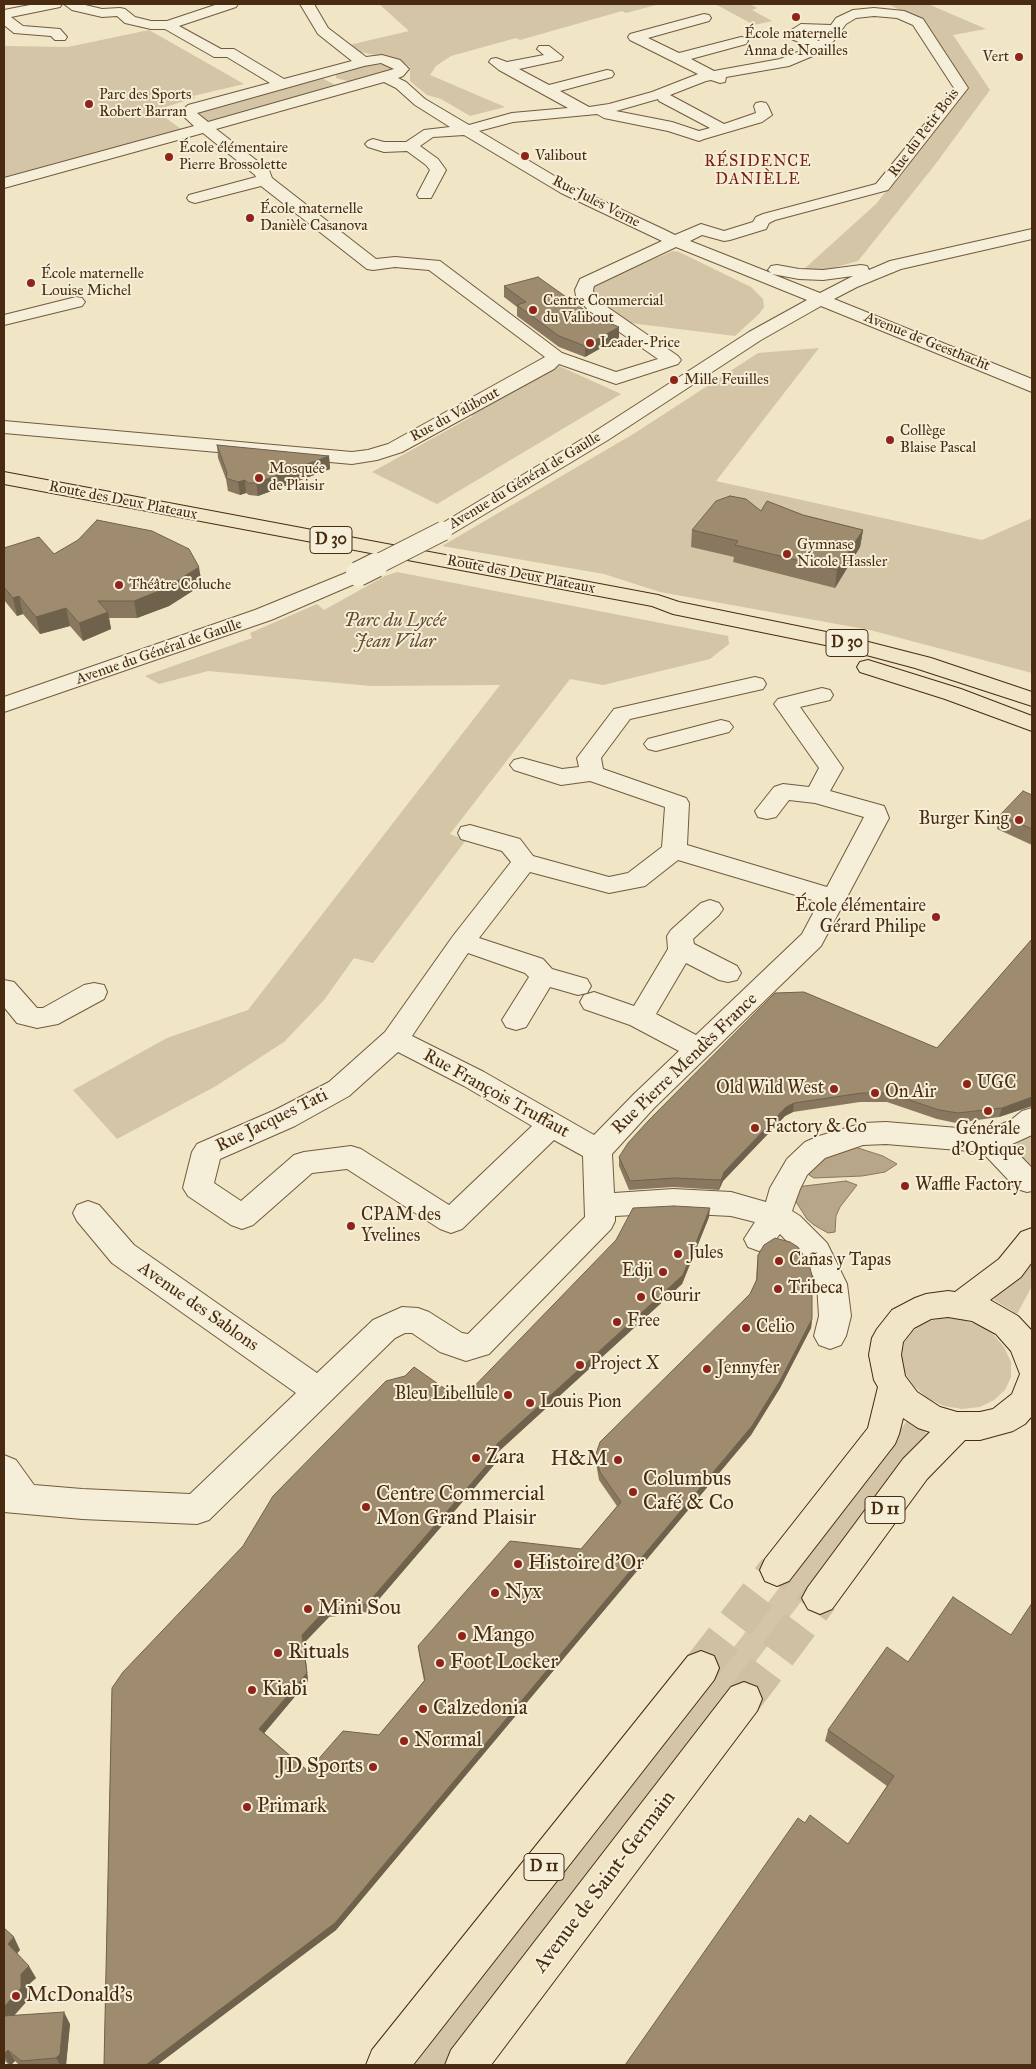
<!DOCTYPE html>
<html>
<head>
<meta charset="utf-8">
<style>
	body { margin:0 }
	#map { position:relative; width:1036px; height:2069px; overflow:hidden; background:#f0e5c5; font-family:"IM FELL Great Primer",serif }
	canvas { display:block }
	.frame { position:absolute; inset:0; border:5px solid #482b10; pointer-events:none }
</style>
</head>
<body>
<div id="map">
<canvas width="1036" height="2069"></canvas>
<div class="frame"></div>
</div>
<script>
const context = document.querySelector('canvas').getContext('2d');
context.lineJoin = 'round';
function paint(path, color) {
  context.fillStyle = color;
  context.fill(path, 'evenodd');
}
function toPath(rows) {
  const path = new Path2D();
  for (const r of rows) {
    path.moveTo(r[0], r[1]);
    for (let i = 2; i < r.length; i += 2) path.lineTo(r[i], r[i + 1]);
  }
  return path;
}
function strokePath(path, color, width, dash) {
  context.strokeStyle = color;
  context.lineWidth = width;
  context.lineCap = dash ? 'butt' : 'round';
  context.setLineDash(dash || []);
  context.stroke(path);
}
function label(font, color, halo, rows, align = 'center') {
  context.font = font + ' "IM FELL Great Primer",serif';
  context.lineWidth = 4;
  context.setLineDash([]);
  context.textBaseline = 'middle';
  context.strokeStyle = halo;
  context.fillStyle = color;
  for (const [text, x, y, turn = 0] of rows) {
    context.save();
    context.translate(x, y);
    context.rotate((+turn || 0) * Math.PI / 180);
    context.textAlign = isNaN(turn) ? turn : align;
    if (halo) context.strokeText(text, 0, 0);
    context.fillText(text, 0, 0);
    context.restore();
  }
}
paint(toPath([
	[379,4,660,4,626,13,622,11,520,40,516,38,451,56,436,66,430,75,505,107,470,116,441,99,427,95,417,87,410,81,410,67,398,59,360,52,349,45,409,31],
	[715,4,750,4,757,8,752,10,772,21,754,25],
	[888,4,928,4,986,29,953,35,990,90,934,166,858,261,825,270,803,270,876,204,967,89,921,21],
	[149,30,244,84,193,96,195,98,155,110,181,129,4,177,4,46,68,47],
	[369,64,388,65,391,67,392,70,351,82,336,78,336,74,340,72],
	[318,76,341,88,213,122,204,121,195,112],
	[673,251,679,252,751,287,763,299,764,307,759,314,735,336,630,323,594,297,590,290,594,285,606,279],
	[819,348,716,481,982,540,1032,518,1032,673,870,630,660,592,604,574,442,546,635,433,758,353],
	[557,365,621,394,437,504,372,472,473,416,470,414],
	[397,572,728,636,729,644,710,659,603,685,570,679,450,834,466,840,373,963,354,958,324,1000,284,1042,216,1086,117,1139,73,1090,167,1038,248,1010,500,685,371,686,208,671,159,684,145,676,252,638,250,633,317,604,324,610,385,576],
	[1032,1131,1032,1163,1028,1167,1010,1149],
	[1032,1260,1032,1286,1017,1314,993,1299,1019,1276],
	[942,1318,960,1319,978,1325,993,1334,1004,1347,1011,1362,1011,1377,1005,1390,994,1400,980,1407,962,1409,944,1406,927,1398,914,1386,905,1373,902,1357,904,1343,913,1331,926,1322],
	[907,1421,928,1434,450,2065,414,2065]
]), '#d3c5a6');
const water = toPath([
	[855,1147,883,1156,897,1164,885,1172,862,1176,814,1178,809,1175,809,1171,816,1159,855,1147],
	[846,1181,857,1185,840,1207,836,1216,835,1232,828,1233,814,1225,807,1219,793,1197,796,1187,846,1181]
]);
paint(water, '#b7a687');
strokePath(water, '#8b7557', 1);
strokePath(toPath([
	[701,1668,777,1570],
	[744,1699,820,1598]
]), '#cec0a1', 37, [37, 19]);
const minor = toPath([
	[35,4,62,4,60,7,11,17,23,26,60,29,67,37,65,40,55,40,51,36,14,33,4,25,4,10,35,4],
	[64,4,81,4,102,9,120,8,125,9,135,17,151,21,167,21,218,4,238,4,236,7,179,26,221,49,234,49,284,79,352,61,318,34,300,4,314,4,328,28,366,57,382,55,400,60,409,69,403,76,398,78,406,82,425,99,469,125,512,113,568,108,499,70,489,62,491,59,496,58,507,62,544,55,537,49,539,46,549,46,563,57,561,60,519,69,549,85,607,70,612,71,614,74,612,77,560,91,589,107,609,104,652,92,698,74,630,40,628,37,630,34,704,14,709,15,711,18,709,21,648,38,679,53,741,37,746,38,748,41,746,44,691,59,714,71,780,59,810,47,787,37,785,34,801,24,831,25,836,18,853,10,874,8,904,11,923,19,968,88,888,190,775,220,769,223,766,229,730,240,724,241,702,235,690,241,771,273,768,270,771,266,777,265,799,269,823,270,861,265,867,266,869,270,890,261,1032,229,1032,239,901,269,857,287,834,299,1032,379,1032,392,821,306,761,340,608,440,450,535,443,537,436,535,433,531,436,527,594,432,749,332,807,300,676,247,594,286,593,290,594,295,600,302,678,356,681,360,678,364,616,384,559,364,554,369,402,452,377,460,352,464,4,433,4,421,352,452,368,450,388,444,545,357,429,270,395,267,373,270,367,269,261,186,195,203,189,201,187,198,189,195,256,177,255,175,203,133,4,188,4,178,194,126,180,113,188,105,270,83,227,57,214,57,165,29,151,29,125,23,117,16,102,17,72,10,64,4],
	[874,16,897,18,913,25,954,88,876,184,763,214,756,217,753,222,724,231,701,224,675,235,665,230,573,187,479,131,513,122,597,114,604,118,668,131,699,141,704,139,762,122,772,115,768,106,766,103,761,102,756,103,754,106,756,113,724,124,670,95,706,81,711,80,720,83,725,82,726,77,789,66,827,50,846,24,856,18,874,16],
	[808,31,825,33,819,41,803,34,808,31],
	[381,63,394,69,208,122,197,113,364,66,381,63],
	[384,82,396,88,415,105,450,127,424,130,406,142,384,142,373,139,368,141,365,144,368,147,384,152,407,151,426,165,430,170,417,195,419,198,431,198,446,170,438,159,420,146,433,137,464,135,561,193,662,241,580,279,575,290,576,296,588,310,658,359,616,372,562,353,440,261,395,257,376,259,272,178,269,170,216,129,384,82],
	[658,99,659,101,710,128,699,131,672,122,616,111,658,99],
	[772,274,799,279,823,280,853,276,820,293,772,274],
	[76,297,82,298,85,302,82,306,4,325,4,315,76,297],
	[358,568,366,569,369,574,366,579,271,620,4,712,4,697,255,610,358,568],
	[755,677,763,679,766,684,763,689,630,719,601,758,603,769,686,798,689,803,687,845,827,887,864,817,815,803,789,800,776,817,767,819,758,817,755,811,774,787,783,784,809,787,819,768,774,704,778,699,822,688,830,690,833,695,830,700,800,707,843,768,830,791,884,806,889,818,821,946,654,1108,612,1154,614,1193,673,1189,731,1192,766,1202,770,1188,787,1159,805,1142,819,1136,863,1123,886,1122,982,1130,995,1127,1011,1120,1022,1111,1032,1108,1032,1135,1010,1145,1032,1168,1032,1191,1027,1192,1017,1189,982,1152,886,1144,863,1145,825,1158,807,1175,800,1189,792,1211,800,1216,827,1243,847,1284,851,1316,846,1336,841,1345,830,1349,819,1345,814,1336,819,1316,817,1284,805,1260,780,1234,770,1247,759,1251,748,1247,744,1239,755,1222,731,1216,673,1213,615,1216,615,1221,611,1229,489,1354,466,1361,440,1352,412,1333,405,1333,395,1338,209,1520,197,1524,82,1519,4,1512,4,1455,16,1460,34,1485,82,1489,190,1494,296,1393,112,1263,77,1221,73,1213,77,1205,88,1201,99,1205,134,1245,317,1373,373,1320,402,1307,418,1308,429,1312,462,1333,468,1334,585,1217,583,1156,554,1140,462,1229,451,1233,440,1229,347,1169,312,1173,253,1225,242,1229,231,1225,188,1196,183,1188,192,1152,197,1144,275,1110,329,1082,385,1032,453,936,511,862,502,851,461,839,458,833,461,827,470,825,520,839,533,856,609,877,628,873,662,847,665,807,590,781,561,785,514,770,510,765,514,760,522,758,562,769,579,767,577,758,614,709,755,677],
	[678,860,819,902,802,934,696,1035,656,1014,686,963,719,980,728,982,737,980,741,973,737,966,694,944,693,939,719,915,723,909,719,903,710,900,701,903,671,930,667,936,668,949,634,1006,594,992,584,995,580,1002,584,1009,630,1025,679,1051,634,1094,594,1135,484,1072,412,1036,468,953,525,973,529,977,502,1020,506,1027,516,1030,526,1027,550,987,578,995,587,993,591,986,587,979,552,969,543,959,479,938,530,872,609,893,645,886,678,860],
	[398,1052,464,1086,532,1126,449,1205,361,1149,351,1146,304,1152,294,1155,241,1201,214,1183,220,1159,295,1126,349,1096,398,1052],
	[721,720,729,722,733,727,729,732,656,751,648,749,644,744,648,739,721,720],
	[4,980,14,982,37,1008,43,1008,84,985,94,983,104,985,107,992,104,999,58,1024,37,1028,17,1023,4,1007,4,980]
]);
const major = toPath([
	[4,472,658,595,679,602,841,635,931,658,1032,692,1032,706,915,668,840,648,673,614,652,606,4,484,4,472],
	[868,660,961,689,1032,716,1032,731,945,699,860,672,857,667,860,662,868,660],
	[1032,1228,1032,1262,1021,1277,990,1300,1018,1316,1032,1331,1032,1416,1025,1424,1013,1431,980,1440,965,1440,927,1479,832,1609,820,1614,808,1609,802,1598,808,1587,903,1459,930,1432,918,1428,903,1418,899,1434,895,1444,789,1581,777,1586,765,1581,760,1570,765,1559,868,1428,878,1387,874,1380,869,1355,872,1338,877,1329,892,1310,915,1298,926,1294,948,1291,955,1292,999,1259,1021,1232,1032,1228],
	[948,1317,972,1321,996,1334,1011,1351,1020,1374,1012,1394,993,1409,980,1412,957,1412,940,1407,917,1392,905,1376,901,1355,903,1342,914,1328,931,1319,948,1317],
	[701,1651,714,1656,719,1668,714,1680,413,2065,366,2065,372,2050,688,1656,701,1651],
	[744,1682,757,1687,762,1699,757,1711,491,2065,445,2065,451,2050,731,1687,744,1682]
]);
strokePath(minor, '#725a3d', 2);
strokePath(major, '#482b10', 2);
paint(minor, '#f5eed9');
paint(major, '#f0e5c5');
const minorBridgeFar1 = toPath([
	[374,566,443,531]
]);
const minorBridge = toPath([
	[358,574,376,565]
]);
strokePath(minorBridgeFar1, '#725a3d', 21, []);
strokePath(minorBridge, '#725a3d', 26, []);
strokePath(minorBridgeFar1, '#f5eed9', 19);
strokePath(minorBridge, '#f5eed9', 24);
paint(toPath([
	[504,286,593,316,619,327,619,338,585,357,559,347,517,316,517,307,504,297],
	[217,445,329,456,330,469,258,496,249,495,246,493,240,495,228,491,226,479,218,458],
	[761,511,803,515,863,530,860,547,835,588,733,562,734,557,691,547,692,530],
	[4,548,202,585,169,606,137,618,109,618,111,629,83,641,70,626,40,634,23,614,17,616,4,600],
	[1032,795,1032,845,997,829,1000,815],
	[1032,939,1032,1106,999,1117,956,1123,937,1119,887,1102,860,1102,793,1112,785,1116,723,1181,719,1190,673,1187,629,1190,619,1166,619,1157,937,1048],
	[709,1217,682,1284,497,1453,494,1465,368,1612,329,1617,304,1643,308,1681,264,1733,308,1771,379,1735,424,1681,419,1654,418,1646,581,1549,617,1506,599,1480,596,1463,596,1454,750,1294,756,1281,757,1264,758,1255,812,1319,811,1328,780,1388,751,1435,336,1930,157,2065,104,2065,112,1688,461,1400],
	[1011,1635,1032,2065,805,1823,848,1844,887,1786,825,1741,828,1730,908,1662],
	[4,1928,20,1950,17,1953,36,1978,27,1986,28,2000,14,2015,70,2024,66,2065,19,2065,15,2061,11,2065,9,2065,4,2060]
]), '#89785f');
paint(toPath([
	[619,327,619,338,585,357,585,346],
	[329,456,330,469,258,496,256,483],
	[245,480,246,493,240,495,238,482],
	[863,530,860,547,835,588,837,570],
	[199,567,202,585,169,606,137,618,134,601],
	[19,596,23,614,17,616,13,598],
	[66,608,70,626,40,634,36,617],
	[108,612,111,629,83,641,79,623],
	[1032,1097,1032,1106,999,1117,1002,1108],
	[794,1103,793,1112,785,1116,723,1181,719,1190,721,1180,724,1172,786,1107],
	[710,1208,709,1217,682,1284,497,1453,494,1465,368,1612,367,1604,497,1444],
	[812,1319,811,1328,780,1388,751,1435,336,1930,157,2065,146,2065],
	[327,1608,329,1617,304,1643,308,1681,261,1737,259,1729,302,1635],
	[14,1937,20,1950,14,1957,8,1944],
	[29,1966,36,1978,27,1986,28,2000,4,2027,4,2007,21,1974],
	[64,2012,70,2024,66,2065,60,2065,56,2058],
	[8,2050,15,2061,11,2065,10,2065,4,2055]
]), '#6f624d');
const building = toPath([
	[538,277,593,316,619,327,585,346,559,336,517,305,526,302,504,286,538,277],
	[217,445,329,456,256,483,248,483,245,480,238,482,226,478,227,473,217,445],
	[730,496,746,499,761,511,767,501,803,515,863,530,837,570,735,545,738,541,692,530,716,501,730,496],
	[97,520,152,531,189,549,199,567,166,588,134,601,98,601,108,612,79,623,66,608,36,617,19,596,13,598,4,587,4,548,39,537,54,554,78,540,97,520],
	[1023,791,1032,795,1032,829,1000,815,1023,791],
	[1032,939,1032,1097,1002,1108,958,1113,939,1110,889,1093,862,1093,794,1103,786,1107,724,1172,721,1180,674,1178,630,1181,619,1157,628,1143,649,1120,775,993,804,992,937,1048,1032,939],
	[674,1206,710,1208,683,1275,497,1444,494,1457,367,1604,327,1608,302,1635,307,1673,259,1729,308,1771,343,1731,379,1735,425,1680,418,1646,510,1541,581,1549,621,1502,600,1472,596,1454,600,1442,750,1294,757,1279,758,1255,764,1245,775,1238,790,1242,798,1247,809,1264,812,1276,812,1319,781,1379,752,1426,335,1923,146,2065,104,2065,112,1688,123,1672,243,1546,273,1496,386,1381,405,1376,414,1367,461,1400,616,1240,633,1208,674,1206],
	[953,1597,1011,1635,1032,1603,1032,2065,625,2065,798,1818,805,1823,810,1815,848,1844,894,1776,828,1730,887,1647,908,1662,953,1597],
	[4,1928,14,1937,8,1944,29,1966,21,1974,21,1988,4,2007,4,1928],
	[64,2012,60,2054,56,2058,21,2061,8,2050,4,2054,4,2016,64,2012]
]);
paint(building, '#9f8c6e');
strokePath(building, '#6f624d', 1);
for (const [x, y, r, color] of [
	[796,17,5,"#8f2418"],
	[1019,57,5,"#8f2418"],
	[89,104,5,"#8f2418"],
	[525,156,5,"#8f2418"],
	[169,157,5,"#8f2418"],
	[250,218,5,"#8f2418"],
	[31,283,5,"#8f2418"],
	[533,310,5,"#8f2418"],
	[590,343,5,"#8f2418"],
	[674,380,5,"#8f2418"],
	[890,440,5,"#8f2418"],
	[259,478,5,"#8f2418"],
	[787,554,5,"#8f2418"],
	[119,585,5,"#8f2418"],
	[1019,820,5,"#8f2418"],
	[936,917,5,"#8f2418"],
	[967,1084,5,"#8f2418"],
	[834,1089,5,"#8f2418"],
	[875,1093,5,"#8f2418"],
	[988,1111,5,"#8f2418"],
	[755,1128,5,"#8f2418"],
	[905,1186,5,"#8f2418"],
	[351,1226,5,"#8f2418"],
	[678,1254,5,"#8f2418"],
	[779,1261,5,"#8f2418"],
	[663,1272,5,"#8f2418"],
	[778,1289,5,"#8f2418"],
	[641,1297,5,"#8f2418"],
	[617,1322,5,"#8f2418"],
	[746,1328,5,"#8f2418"],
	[580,1365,5,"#8f2418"],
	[707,1369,5,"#8f2418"],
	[508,1395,5,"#8f2418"],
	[530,1403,5,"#8f2418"],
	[476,1458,5,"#8f2418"],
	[618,1460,5,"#8f2418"],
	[633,1492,5,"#8f2418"],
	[366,1507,5,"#8f2418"],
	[518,1564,5,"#8f2418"],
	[495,1593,5,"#8f2418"],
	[308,1609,5,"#8f2418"],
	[462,1636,5,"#8f2418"],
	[278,1653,5,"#8f2418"],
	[440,1663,5,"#8f2418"],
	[252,1690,5,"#8f2418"],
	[423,1709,5,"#8f2418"],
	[404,1741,5,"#8f2418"],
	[373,1767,5,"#8f2418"],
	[247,1807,5,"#8f2418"],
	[16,1996,5,"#8f2418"]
]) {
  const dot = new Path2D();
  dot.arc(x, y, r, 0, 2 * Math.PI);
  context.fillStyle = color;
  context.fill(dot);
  strokePath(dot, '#f5eed9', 2);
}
label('15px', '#482b10', '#f5eed9', [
	["École maternelle",796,34,"center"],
	["Anna de Noailles",796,51,"center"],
	["Vert",1009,57,"right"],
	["Parc des Sports",99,95],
	["Robert Barran",99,112],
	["École élémentaire",179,148],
	["Pierre Brossolette",179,165],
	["Valibout",535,156],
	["École maternelle",260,209],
	["Danièle Casanova",260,226],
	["École maternelle",41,274],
	["Louise Michel",41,291],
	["Centre Commercial",543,301],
	["du Valibout",543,318],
	["Leader-Price",600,343],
	["Mille Feuilles",684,380],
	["Collège",900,431],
	["Blaise Pascal",900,448],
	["Mosquée",269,469],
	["de Plaisir",269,486],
	["Gymnase",797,545],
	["Nicole Hassler",797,562],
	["Théâtre Coluche",129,585]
], 'left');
label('15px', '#482b10', '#f5eed9', [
	["Rue du Petit Bois",924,133,-53],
	["Rue Jules Verne",596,202,27],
	["Avenue de Geesthacht",927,342,22],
	["Rue du Valibout",455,415,-28],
	["Avenue du Général de Gaulle",525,481,-31],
	["Route des Deux Plateaux",123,501,11],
	["Route des Deux Plateaux",521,575,11],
	["Avenue du Général de Gaulle",159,652,-19]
]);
context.letterSpacing = '1px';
label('16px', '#7a1f14', '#f5eed9', [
	["RÉSIDENCE",758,162],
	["DANIÈLE",758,180]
]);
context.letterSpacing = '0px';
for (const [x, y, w] of [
	[331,540,42],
	[847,643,42],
	[885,1510,40],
	[544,1867,40]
]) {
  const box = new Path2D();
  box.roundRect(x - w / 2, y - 13.5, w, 27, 4);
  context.fillStyle = '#f5eed9';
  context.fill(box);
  strokePath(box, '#482b10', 1);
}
label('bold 16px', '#482b10', null, [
	["D 30",331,540],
	["D 30",847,643],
	["D 11",885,1510],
	["D 11",544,1867]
]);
label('italic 18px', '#644a2e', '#f5eed9', [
	["Parc du Lycée",395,622],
	["Jean Vilar",395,643]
]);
label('18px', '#482b10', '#f5eed9', [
	["Burger King",1009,820,"right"],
	["École élémentaire",926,907,"right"],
	["Gérard Philipe",926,928,"right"],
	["UGC",977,1084],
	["Old Wild West",824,1089,"right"],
	["On Air",885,1093],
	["Factory & Co",765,1128],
	["Générale",988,1130,"center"],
	["d'Optique",988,1151,"center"],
	["Waffle Factory",915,1186],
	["CPAM des",361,1216],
	["Yvelines",361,1237],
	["Jules",688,1254],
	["Cañas y Tapas",789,1261],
	["Edji",653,1272,"right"],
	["Tribeca",788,1289],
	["Courir",651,1297],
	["Free",627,1322],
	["Celio",756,1328],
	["Project X",590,1365],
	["Jennyfer",717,1369],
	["Bleu Libellule",498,1395,"right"],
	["Louis Pion",540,1403]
], 'left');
label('18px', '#482b10', '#f5eed9', [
	["Rue Pierre Mendès France",685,1064,-44],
	["Rue François Truffaut",496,1094,29],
	["Rue Jacques Tati",272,1121,-26],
	["Avenue des Sablons",198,1307,35]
]);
label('21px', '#482b10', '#f5eed9', [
	["Zara",486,1458],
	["H&M",608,1460,"right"],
	["Columbus",643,1480],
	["Café & Co",643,1504],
	["Centre Commercial",376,1495],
	["Mon Grand Plaisir",376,1519],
	["Histoire d'Or",528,1564],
	["Nyx",505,1593],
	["Mini Sou",318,1609],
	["Mango",472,1636],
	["Rituals",288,1653],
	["Foot Locker",450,1663],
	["Kiabi",262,1690],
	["Calzedonia",433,1709],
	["Normal",414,1741],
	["JD Sports",363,1767,"right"],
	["Primark",257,1807],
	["McDonald's",26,1996]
], 'left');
label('21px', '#482b10', '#f5eed9', [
	["Avenue de Saint-Germain",605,1882,-53]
]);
</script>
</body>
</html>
